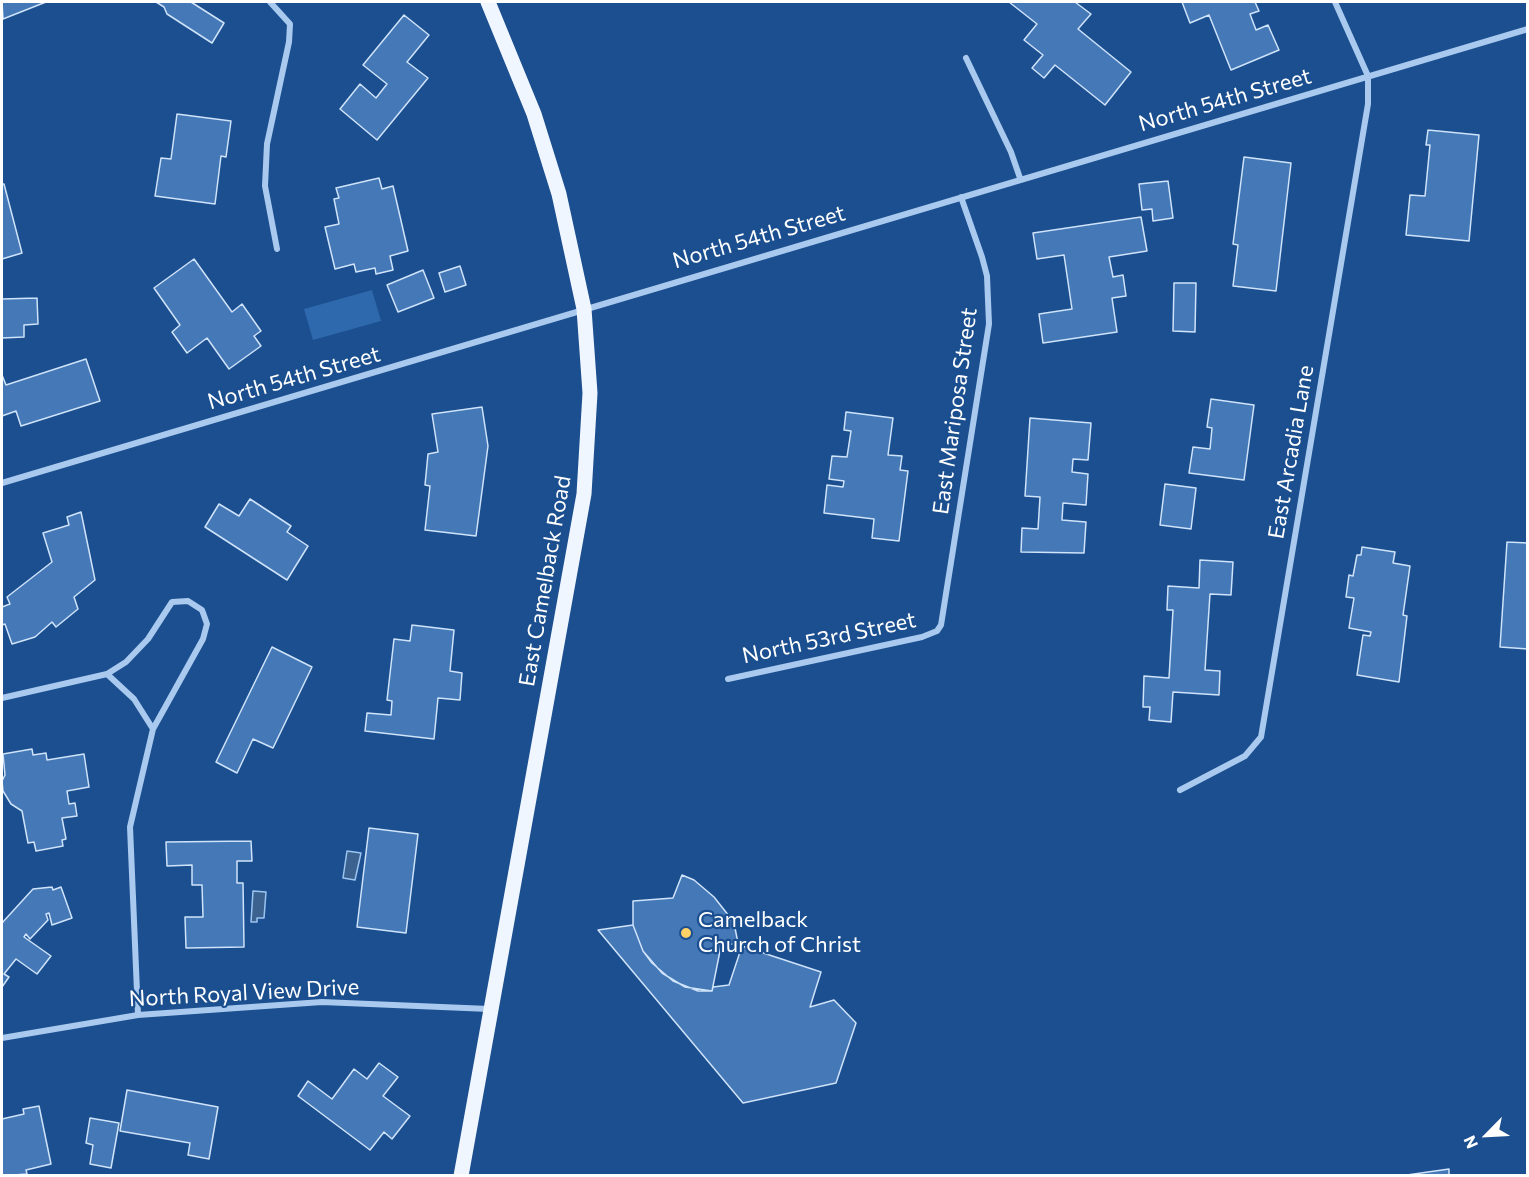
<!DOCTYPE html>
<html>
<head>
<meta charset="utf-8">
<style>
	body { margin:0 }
	#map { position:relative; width:1529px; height:1177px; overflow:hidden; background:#1b4f8f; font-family:Commissioner,sans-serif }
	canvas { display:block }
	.frame { position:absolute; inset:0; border:3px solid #fff; pointer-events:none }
	.north { position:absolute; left:1457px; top:1105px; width:60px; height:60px; -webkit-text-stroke:4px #1b4f8f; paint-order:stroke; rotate:246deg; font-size:16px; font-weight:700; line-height:24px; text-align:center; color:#fff }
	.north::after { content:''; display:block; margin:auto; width:21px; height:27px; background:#fff; clip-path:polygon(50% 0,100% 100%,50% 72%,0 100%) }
</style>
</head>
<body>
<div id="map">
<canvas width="1529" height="1177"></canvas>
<div class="frame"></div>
<div class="north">N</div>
</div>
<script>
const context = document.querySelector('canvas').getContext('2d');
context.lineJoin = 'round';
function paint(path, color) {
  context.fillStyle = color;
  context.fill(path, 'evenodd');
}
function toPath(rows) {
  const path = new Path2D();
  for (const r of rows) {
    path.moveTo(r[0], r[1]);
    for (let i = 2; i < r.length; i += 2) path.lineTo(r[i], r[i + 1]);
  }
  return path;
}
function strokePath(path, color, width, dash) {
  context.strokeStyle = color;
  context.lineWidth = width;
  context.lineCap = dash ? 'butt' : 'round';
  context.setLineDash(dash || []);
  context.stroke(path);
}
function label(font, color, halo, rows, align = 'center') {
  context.font = font + ' Commissioner,sans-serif';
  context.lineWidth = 4.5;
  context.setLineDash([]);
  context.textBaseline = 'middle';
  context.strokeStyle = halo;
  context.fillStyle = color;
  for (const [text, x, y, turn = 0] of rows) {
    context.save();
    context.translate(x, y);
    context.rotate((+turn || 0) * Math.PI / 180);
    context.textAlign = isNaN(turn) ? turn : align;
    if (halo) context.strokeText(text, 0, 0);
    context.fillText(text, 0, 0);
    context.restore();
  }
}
paint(toPath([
	[372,290,381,321,313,340,304,309]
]), '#2e69ad');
const water = toPath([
	[347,851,361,853,355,880,343,878,347,851],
	[253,891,266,892,264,918,257,918,257,922,251,922,253,891]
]);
paint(water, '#3c6290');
strokePath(water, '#9cc4f0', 1.5);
const building = toPath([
	[2,2,46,2,3,19,2,2],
	[156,2,191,2,224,23,212,43,167,14,164,7,156,2],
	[1009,2,1075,2,1091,14,1078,29,1131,72,1105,105,1055,65,1044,78,1032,68,1043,55,1024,40,1037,24,1009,2],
	[1182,2,1255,2,1259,11,1250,14,1256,30,1268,25,1279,50,1231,70,1209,15,1190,23,1182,2],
	[404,15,429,35,407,62,428,78,377,140,340,109,360,84,376,98,387,84,363,65,404,15],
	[177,114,231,121,226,157,221,156,215,204,155,196,161,158,171,159,177,114],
	[1428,130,1479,135,1469,241,1406,235,1410,195,1425,196,1430,145,1426,145,1428,130],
	[1244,157,1291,163,1276,291,1233,286,1238,245,1233,244,1244,157],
	[379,178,382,189,393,186,408,251,390,256,393,270,376,274,375,268,356,272,354,264,335,269,325,227,339,224,334,199,339,198,336,188,379,178],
	[1168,181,1173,218,1153,221,1152,209,1142,210,1139,184,1168,181],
	[2,184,4,184,22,253,2,259,2,184],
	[1141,217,1147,251,1109,257,1113,277,1123,275,1126,296,1112,298,1117,332,1043,343,1039,314,1072,309,1064,255,1037,259,1033,233,1141,217],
	[194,259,232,312,242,304,261,331,254,336,261,346,229,369,207,338,187,353,172,332,180,325,154,288,194,259],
	[460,266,466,285,445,292,439,273,460,266],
	[423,270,434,298,398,312,387,285,423,270],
	[1174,283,1196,283,1195,332,1173,331,1174,283],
	[37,298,38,324,24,325,24,337,2,338,2,299,37,298],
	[86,359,100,401,21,426,16,411,2,416,2,375,6,385,86,359],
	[1211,399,1254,405,1244,480,1189,473,1193,447,1210,449,1212,428,1207,427,1211,399],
	[482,407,488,446,476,536,425,530,430,486,425,485,428,454,438,452,432,414,482,407],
	[846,412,893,418,888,455,902,456,900,470,908,471,899,541,872,538,874,519,824,513,827,485,843,487,844,481,829,479,832,456,847,457,851,431,844,430,846,412],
	[1030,418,1091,423,1088,460,1073,459,1072,472,1088,474,1086,505,1063,503,1062,520,1086,522,1084,553,1021,552,1022,528,1038,529,1040,497,1025,496,1030,418],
	[1165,484,1196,488,1191,529,1160,525,1165,484],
	[250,499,291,526,287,532,308,546,287,580,205,527,219,504,239,516,250,499],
	[81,512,95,580,74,597,78,609,56,627,52,622,35,637,12,644,5,624,2,625,2,607,10,604,7,597,52,562,43,533,69,525,67,517,81,512],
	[1507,542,1528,543,1528,649,1500,647,1507,542],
	[1362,547,1395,552,1393,563,1410,566,1403,615,1407,616,1399,682,1357,675,1363,635,1370,636,1371,632,1349,628,1354,598,1346,597,1349,575,1353,576,1357,555,1361,555,1362,547],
	[1200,560,1233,562,1231,595,1210,594,1205,670,1220,671,1219,695,1173,692,1171,722,1149,720,1150,707,1143,707,1144,676,1169,678,1173,610,1167,610,1168,586,1199,588,1200,560],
	[412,625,454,630,450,671,462,673,460,700,438,698,434,739,365,731,367,713,391,715,392,701,387,700,394,639,410,641,412,625],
	[272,647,312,667,273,748,253,739,237,773,216,762,272,647],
	[32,749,33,755,46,753,47,760,84,754,89,787,67,791,69,804,75,803,77,816,62,818,66,839,62,840,63,846,36,851,34,842,28,843,22,811,11,804,3,791,2,781,5,775,3,754,32,749],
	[369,828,418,834,406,933,357,927,369,828],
	[251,841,252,861,237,861,237,883,243,883,244,947,186,948,185,917,203,917,202,885,192,885,192,865,167,866,166,842,251,841],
	[682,875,694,880,714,897,729,916,735,928,738,943,721,946,712,991,685,987,662,973,643,951,633,925,633,901,673,898,682,875],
	[52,887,53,890,61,887,72,918,52,925,49,913,46,914,48,920,30,939,26,934,24,937,51,956,37,974,16,959,4,974,9,977,2,987,2,923,33,889,52,887],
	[633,925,643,951,652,963,673,981,698,991,712,991,713,987,729,985,742,946,821,972,810,1007,834,1000,856,1023,836,1083,743,1103,598,930,633,925],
	[379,1063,398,1077,383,1096,410,1116,392,1139,384,1132,370,1150,298,1096,308,1081,332,1099,354,1069,367,1079,379,1063],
	[127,1090,218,1107,209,1159,188,1155,190,1143,120,1131,127,1090],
	[39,1106,51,1164,26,1170,27,1174,2,1176,2,1119,24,1114,23,1109,39,1106],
	[90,1118,119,1123,111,1168,90,1164,93,1145,86,1143,90,1118],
	[1449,1169,1449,1176,1400,1176,1449,1169]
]);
paint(building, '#4478b7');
strokePath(building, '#cfe3fa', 1.5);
strokePath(toPath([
	[270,2,290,24,289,42,267,144,265,186,277,249],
	[966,58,1011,152,1020,178],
	[2,483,1528,29],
	[107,674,134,699,153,729],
	[728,679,922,637,937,631,941,625,989,324,987,276,982,257,961,197],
	[2,698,107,674,126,662,148,639,172,602,188,601,202,610,207,624,203,639,153,729,130,827,138,1015],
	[1180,790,1245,756,1261,737,1368,104,1368,76,1335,2],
	[2,1038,138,1015,322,1002,489,1009]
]), '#a9c9ee', 6);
strokePath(toPath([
	[461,1176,584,494,590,393,584,309,559,194,534,114,488,2]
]), '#f0f6ff', 15);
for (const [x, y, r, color] of [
	[686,933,6,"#ffd166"]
]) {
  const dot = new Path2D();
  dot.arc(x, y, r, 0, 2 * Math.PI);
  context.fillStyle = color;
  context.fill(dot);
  strokePath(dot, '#1b4f8f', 2);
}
label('22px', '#fff', '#1b4f8f', [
	["North 54th Street",1225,100,-16],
	["North 54th Street",759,237,-16],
	["North 54th Street",294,378,-16],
	["East Mariposa Street",955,411,-82],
	["East Arcadia Lane",1291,452,-80],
	["East Camelback Road",545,581,-80],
	["North 53rd Street",829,638,-12],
	["North Royal View Drive",244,993,-3]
]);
label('22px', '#fff', '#1b4f8f', [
	["Camelback",698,920],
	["Church of Christ",698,945]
], 'left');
</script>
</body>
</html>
